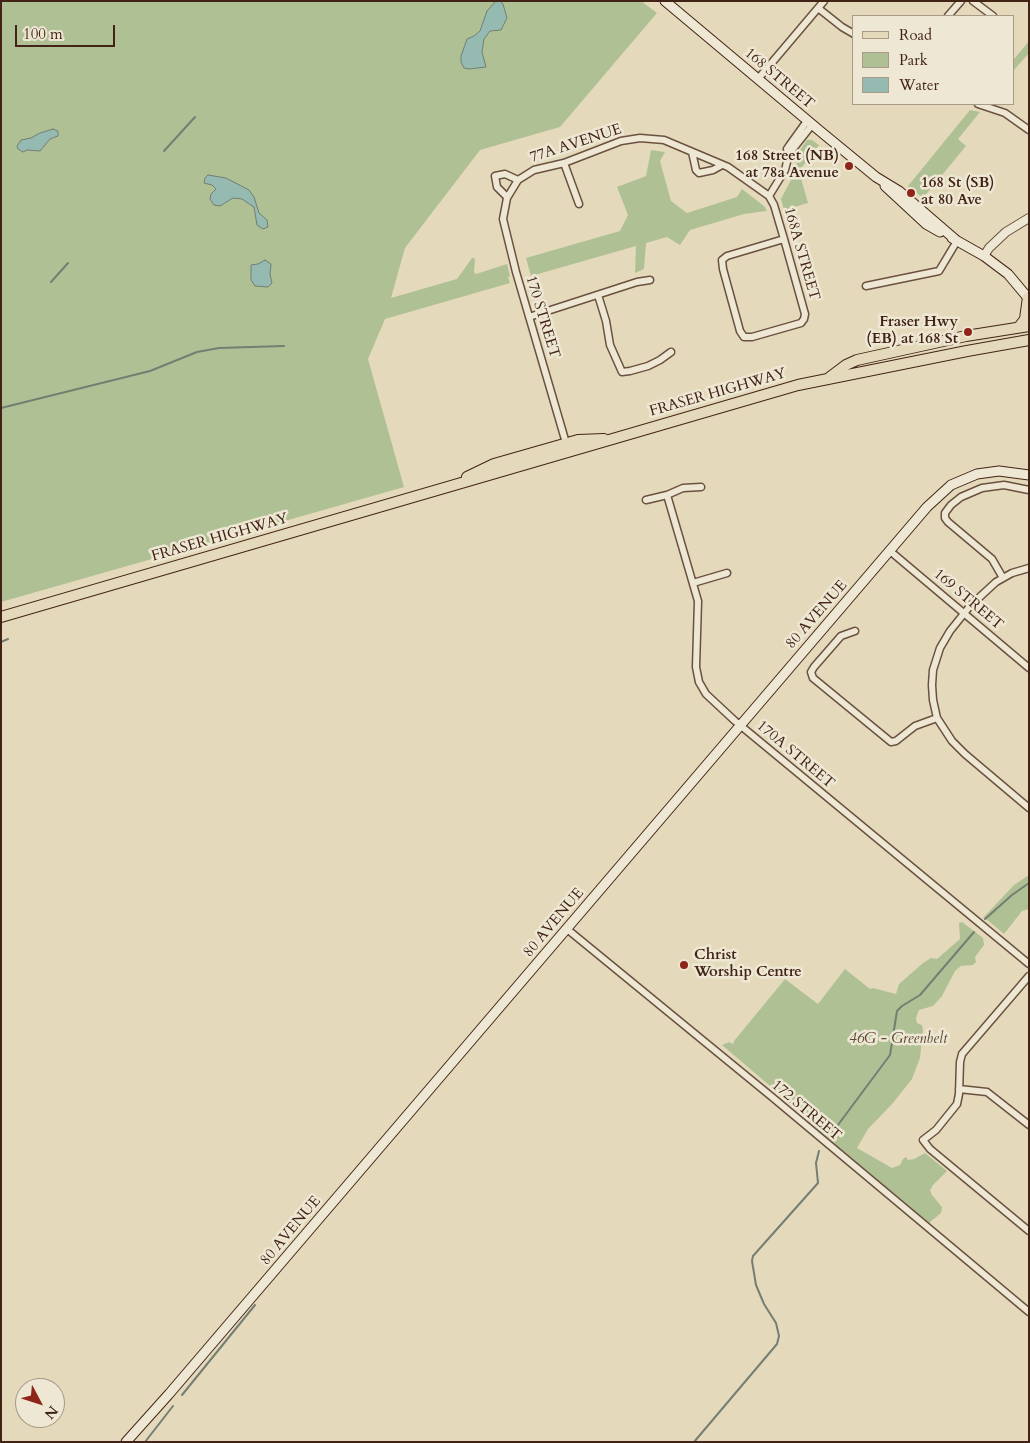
<!DOCTYPE html>
<html>
<head>
<meta charset="utf-8">
<style>
	body { margin:0 }
	#map { position:relative; width:1030px; height:1443px; overflow:hidden; background:#e4dabb; font-family:Cardo,serif }
	canvas { display:block }
	.frame { position:absolute; inset:0; border:2px solid #432316; pointer-events:none }
	.legend { position:absolute; left:852px; top:15px; width:162px; height:90px; box-sizing:border-box; background:#ede7d3; border:1px solid #a99987; margin:0; padding:6px 9px; list-style:none; font-size:15px; color:#432316 }
	.legend li { display:flex; align-items:center; gap:10px; height:25px }
	.legend b { width:25px; border:1px solid #a99987 }
	.north { position:absolute; left:15px; top:1378px; width:50px; height:50px; box-sizing:border-box; background:#ede7d3; border:1px solid #a99987; border-radius:50%; rotate:130deg; font-size:14px; font-weight:700; line-height:20px; text-align:center; color:#432316 }
	.north::after { content:''; display:block; margin:auto; width:18px; height:22px; background:#8f2418; clip-path:polygon(50% 0,100% 100%,50% 72%,0 100%) }
	.scale { position:absolute; left:15px; top:25px; width:100px; height:22px; box-sizing:border-box; border:2px solid #432316; border-top:0; padding-left:6px; font-size:15px; line-height:18px; white-space:nowrap; color:#432316; -webkit-text-stroke:4px #ede7d3; paint-order:stroke }
</style>
</head>
<body>
<div id="map">
<canvas width="1030" height="1443"></canvas>
<div class="frame"></div>
<ul class="legend">
<li><b style="height:6px;background:#e4dabb"></b>Road</li>
<li><b style="height:14px;background:#afc194"></b>Park</li>
<li><b style="height:14px;background:#95bab1"></b>Water</li>
</ul>
<div class="north">N</div>
<div class="scale">100 m</div>
</div>
<script>
const context = document.querySelector('canvas').getContext('2d');
context.lineJoin = 'round';
function paint(path, color) {
  context.fillStyle = color;
  context.fill(path, 'evenodd');
}
function toPath(rows) {
  const path = new Path2D();
  for (const r of rows) {
    path.moveTo(r[0], r[1]);
    for (let i = 2; i < r.length; i += 2) path.lineTo(r[i], r[i + 1]);
  }
  return path;
}
function strokePath(path, color, width, dash) {
  context.strokeStyle = color;
  context.lineWidth = width;
  context.lineCap = dash ? 'butt' : 'round';
  context.setLineDash(dash || []);
  context.stroke(path);
}
function label(font, color, halo, rows, align = 'center') {
  context.font = font + ' Cardo,serif';
  context.lineWidth = 5;
  context.setLineDash([]);
  context.textBaseline = 'middle';
  context.strokeStyle = halo;
  context.fillStyle = color;
  for (const [text, x, y, turn = 0] of rows) {
    context.save();
    context.translate(x, y);
    context.rotate((+turn || 0) * Math.PI / 180);
    context.textAlign = isNaN(turn) ? turn : align;
    if (halo) context.strokeText(text, 0, 0);
    context.fillText(text, 0, 0);
    context.restore();
  }
}
paint(toPath([
	[1,1,641,1,657,13,560,127,480,150,405,248,391,298,457,279,472,258,474,258,475,260,474,272,476,274,507,264,510,276,508,277,510,283,385,319,368,359,404,487,1,602],
	[1029,41,1029,53,1014,70,1014,59],
	[970,110,980,112,958,139,966,146,923,198,908,186],
	[807,140,812,140,819,145,799,171,808,203,784,210,781,199,794,174,800,150],
	[651,150,665,152,660,161,671,201,687,213,737,197,742,189,764,206,767,211,744,214,690,230,680,245,667,237,646,243,644,269,635,273,636,246,531,276,526,258,620,231,628,215,617,187,646,176],
	[1029,875,1029,909,1022,911,1004,934,985,918,983,918,1014,885],
	[962,922,983,938,984,945,975,957,976,962,973,965,961,966,955,971,942,996,933,1006,919,1010,916,1018,917,1023,922,1025,923,1030,920,1058,912,1079,893,1103,868,1129,857,1148,892,1168,900,1165,903,1159,906,1157,908,1160,914,1159,925,1153,947,1171,933,1185,930,1190,932,1195,942,1207,941,1213,929,1223,836,1147,790,1103,722,1045,729,1042,733,1044,734,1041,785,979,818,1004,845,969,870,989,873,988,896,994,899,984,923,963,931,958,937,959,960,939,959,923]
]), '#afc194');
const water = toPath([
	[496,1,500,1,503,4,507,18,501,30,490,31,484,39,482,52,486,67,469,69,464,68,461,62,461,56,467,39,474,36,480,31,487,11,496,1],
	[53,129,58,131,58,136,50,139,40,151,27,150,23,152,18,149,17,146,21,140,31,138,40,133,53,129],
	[208,175,226,178,249,190,254,197,259,213,267,220,268,227,263,229,257,225,254,207,242,199,233,198,220,206,214,205,210,199,211,194,216,189,212,185,204,183,205,178,208,175],
	[265,260,271,264,270,274,272,283,268,287,255,286,251,280,251,265,258,264,265,260]
]);
paint(water, '#95bab1');
strokePath(water, '#747e73', 1);
strokePath(toPath([
	[164,151,195,117],
	[51,282,68,263],
	[1,408,150,371,197,352,219,348,284,346],
	[1,642,8,639],
	[985,919,1012,895,1029,883],
	[829,1137,890,1055,897,1011,902,1006,920,995,974,932],
	[182,1395,255,1305],
	[145,1442,173,1406],
	[694,1442,777,1344,779,1336,776,1323,764,1304,756,1285,752,1261,753,1256,818,1183,816,1163,819,1151]
]), '#747e73', 2);
const minor = toPath([
	[973,1,993,16],
	[818,8,842,27,854,34],
	[948,16,961,1],
	[758,79,824,1],
	[978,104,1005,113,1029,130],
	[692,152,696,170,699,173,713,170,722,165],
	[789,154,812,125],
	[564,163,579,204],
	[769,196,785,170,789,154,787,149,789,146,807,121],
	[507,197,497,187,495,176,505,174,518,180],
	[866,286,939,271,957,241],
	[598,295,606,321,610,345,622,372,630,371,648,366,660,360,671,352],
	[529,317,637,282,650,280],
	[566,443,516,272,503,219,507,198,518,180,534,170,564,163,621,141,640,138,664,140,728,167,769,196,774,205,784,239,805,314,804,319,801,323,752,337,744,337,740,331,723,269,722,260,727,256,784,239],
	[667,495,698,601,696,667,699,682,706,694,735,721,1029,964],
	[646,500,667,495,683,488,701,487],
	[890,551,1029,668],
	[1029,568,1012,573,996,582,970,606,950,631,940,648,933,670,932,685,933,700,937,718,952,741,965,754,1029,808],
	[1003,578,992,559,948,522,945,518,945,513,951,505,961,497,982,488,1004,485,1029,490],
	[693,583,727,573],
	[855,631,841,636,814,667,811,672,813,678,891,742,896,741,915,726,937,718],
	[567,929,772,1097,1029,1312],
	[1029,976,962,1054,960,1062,959,1094,957,1104,936,1130,923,1140,930,1149,1029,1231],
	[959,1089,987,1092,1029,1125]
]);
const tertiary = toPath([
	[984,256,989,248,1006,232,1029,218]
]);
const secondary = toPath([
	[665,1,820,131,876,177,899,191,957,241],
	[885,186,926,224,940,232],
	[952,238,984,256,1008,274,1029,299],
	[126,1442,169,1394,927,507,951,485,977,474,999,471,1029,475]
]);
const primary = toPath([
	[1019,327,1025,319,1028,297],
	[830,377,846,365,857,360,966,336,1029,326],
	[467,477,494,464,578,440,604,439],
	[1,617,798,385,967,351,1029,340]
]);
strokePath(minor, '#6b513f', 9);
strokePath(tertiary, '#6b513f', 10);
strokePath(secondary, '#432316', 11);
strokePath(primary, '#432316', 12);
strokePath(minor, '#ede7d3', 6);
strokePath(tertiary, '#ede7d3', 8);
strokePath(secondary, '#ede7d3', 9);
strokePath(primary, '#e4dabb', 10);
for (const [x, y, r, color] of [
	[849,166,5,"#8f2418"],
	[911,193,5,"#8f2418"],
	[968,332,5,"#8f2418"],
	[684,965,5,"#8f2418"]
]) {
  const dot = new Path2D();
  dot.arc(x, y, r, 0, 2 * Math.PI);
  context.fillStyle = color;
  context.fill(dot);
  strokePath(dot, '#ede7d3', 2);
}
label('15px', '#432316', '#ede7d3', [
	["168 STREET",779,79,40],
	["77A AVENUE",576,144,-18],
	["168A STREET",801,254,74],
	["170 STREET",542,317,73],
	["FRASER HIGHWAY",718,393,-16],
	["FRASER HIGHWAY",220,538,-16],
	["169 STREET",968,600,40],
	["80 AVENUE",817,615,-49],
	["170A STREET",795,755,40],
	["80 AVENUE",554,923,-50],
	["172 STREET",806,1111,40],
	["80 AVENUE",291,1231,-50]
]);
label('bold 15px', '#432316', '#ede7d3', [
	["168 Street (NB)",839,157],
	["at 78a Avenue",839,174],
	["168 St (SB)",921,184,"left"],
	["at 80 Ave",921,201,"left"],
	["Fraser Hwy",958,323],
	["(EB) at 168 St",958,340],
	["Christ",694,956,"left"],
	["Worship Centre",694,973,"left"]
], 'right');
label('italic 15px', '#5e4a36', '#ede7d3', [
	["46G - Greenbelt",898,1040]
]);
</script>
</body>
</html>
